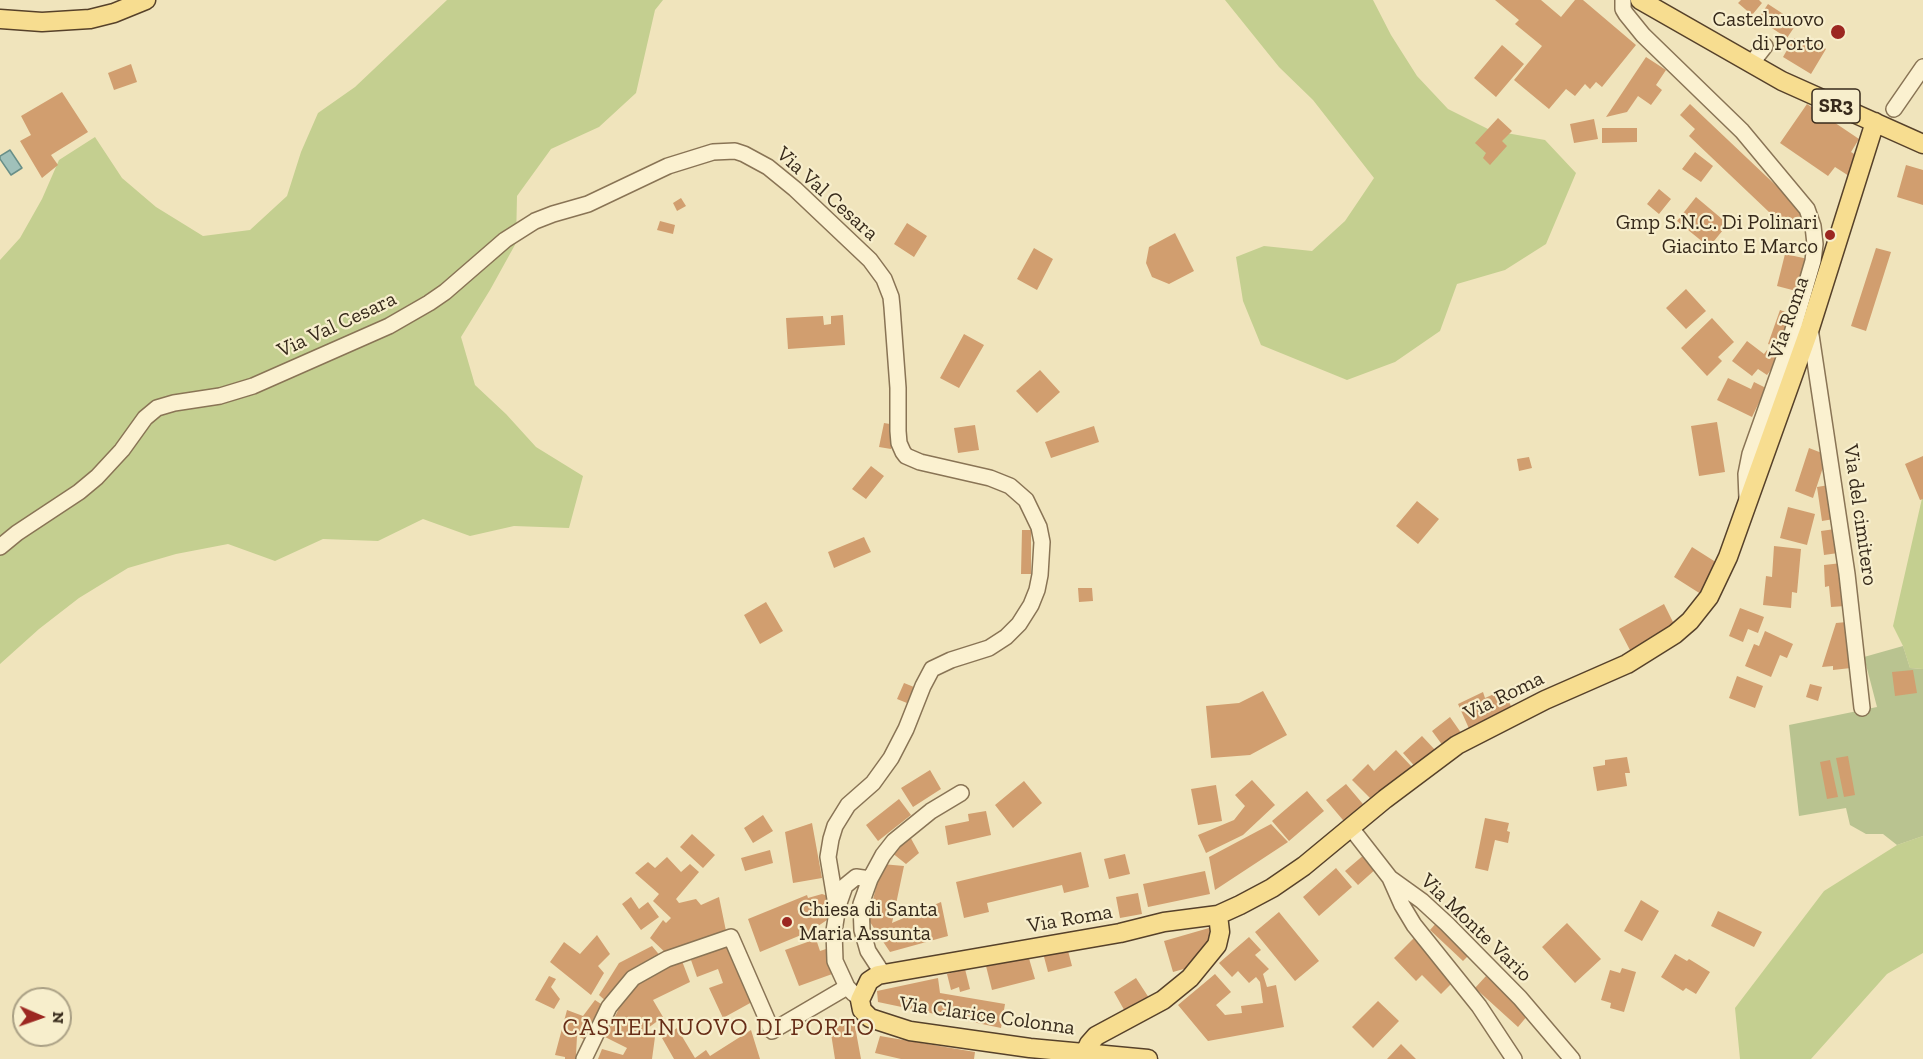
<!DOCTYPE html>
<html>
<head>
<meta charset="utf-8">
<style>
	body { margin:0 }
	#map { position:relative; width:1923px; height:1059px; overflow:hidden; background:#f0e4bc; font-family:"Zilla Slab",serif }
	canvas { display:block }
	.north { position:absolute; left:12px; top:987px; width:60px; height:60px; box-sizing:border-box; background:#f7eecc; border:2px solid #aaa085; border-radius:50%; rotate:92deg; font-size:16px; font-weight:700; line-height:24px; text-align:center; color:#372a1b }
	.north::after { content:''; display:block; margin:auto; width:21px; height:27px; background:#9c2721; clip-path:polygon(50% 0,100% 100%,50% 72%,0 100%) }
</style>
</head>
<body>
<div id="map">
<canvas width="1923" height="1059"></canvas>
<div class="north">N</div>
</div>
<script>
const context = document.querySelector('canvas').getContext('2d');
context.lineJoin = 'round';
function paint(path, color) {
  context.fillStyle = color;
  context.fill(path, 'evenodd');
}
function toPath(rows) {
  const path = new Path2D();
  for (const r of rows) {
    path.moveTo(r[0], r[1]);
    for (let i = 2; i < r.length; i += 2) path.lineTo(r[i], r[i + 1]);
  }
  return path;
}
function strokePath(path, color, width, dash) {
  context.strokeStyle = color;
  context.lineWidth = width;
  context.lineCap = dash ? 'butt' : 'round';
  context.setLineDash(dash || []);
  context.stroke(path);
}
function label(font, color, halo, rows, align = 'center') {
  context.font = font + ' "Zilla Slab",serif';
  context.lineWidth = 4.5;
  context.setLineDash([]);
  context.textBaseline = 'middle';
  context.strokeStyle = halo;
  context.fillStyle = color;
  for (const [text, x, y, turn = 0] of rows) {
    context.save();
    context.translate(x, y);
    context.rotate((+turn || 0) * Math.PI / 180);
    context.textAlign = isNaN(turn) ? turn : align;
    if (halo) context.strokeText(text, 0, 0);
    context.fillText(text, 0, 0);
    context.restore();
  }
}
paint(toPath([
	[447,0,663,0,655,10,636,93,599,127,551,149,517,196,516,243,490,290,461,337,475,385,506,414,536,447,583,476,569,528,514,526,470,536,423,519,378,541,323,539,275,561,228,544,176,554,128,568,79,598,39,629,0,664,0,260,20,238,42,199,59,160,95,137,122,178,156,207,203,236,250,230,287,196,301,152,318,113,355,87],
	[1225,0,1373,0,1391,35,1417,76,1448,109,1490,130,1545,140,1576,173,1546,244,1505,270,1457,284,1440,331,1395,362,1347,380,1261,345,1243,301,1236,257,1264,246,1312,251,1345,221,1374,178,1313,100,1279,67],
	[1923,494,1923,669,1910,668,1903,646,1893,626],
	[1923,836,1923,953,1887,974,1811,1059,1740,1059,1735,1008,1824,891,1897,845]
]), '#c4cf90');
paint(toPath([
	[1903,646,1910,668,1923,669,1923,836,1897,845,1883,834,1866,834,1850,825,1846,808,1799,816,1789,725,1877,707,1864,657]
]), '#b9c390');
const water = toPath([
	[10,150,22,168,11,175,0,159,0,156,10,150]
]);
paint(water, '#a0c1ba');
strokePath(water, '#688f88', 1.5);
paint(toPath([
	[1495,0,1541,0,1561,17,1575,0,1583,0,1636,45,1602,87,1596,82,1590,89,1585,84,1575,96,1566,89,1549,109,1514,80,1542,46,1515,24,1519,20],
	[1741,0,1759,0,1762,3,1752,15,1738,3],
	[1768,4,1797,23,1787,38,1758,19],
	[1794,38,1809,47,1813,41,1826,49,1811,74,1783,57],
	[1502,45,1524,64,1496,97,1474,78],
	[1646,57,1666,70,1656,85,1662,90,1651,105,1638,96,1627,112,1606,117],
	[131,64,137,82,114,90,108,73],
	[62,92,88,132,51,155,58,165,42,178,20,141,31,135,21,116],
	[1690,104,1805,213,1789,231,1689,136,1695,129,1680,115],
	[1807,104,1859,139,1851,152,1861,158,1849,176,1835,167,1828,176,1780,143],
	[1498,118,1512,131,1502,141,1507,146,1490,165,1483,158,1486,153,1475,143],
	[1594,119,1598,139,1574,143,1570,124],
	[1602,128,1637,128,1637,142,1602,143],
	[1695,152,1713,166,1701,182,1682,169],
	[1906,165,1923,170,1923,205,1897,197],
	[1659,189,1671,199,1659,214,1647,204],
	[1696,197,1728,224,1709,247,1677,221],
	[681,198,686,206,677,211,673,203],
	[660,221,675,225,673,234,657,230],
	[907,223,927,236,914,257,894,244],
	[1175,233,1194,271,1169,284,1152,277,1146,263,1149,247],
	[1034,248,1053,259,1037,290,1017,279],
	[1876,248,1891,252,1866,331,1851,326],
	[1785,254,1808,259,1800,292,1777,286],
	[1686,289,1706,311,1686,329,1666,308],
	[1780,310,1794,315,1782,349,1768,344],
	[843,315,845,345,788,349,786,318,823,316,824,325,831,324,831,316],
	[1712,318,1734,342,1718,357,1722,361,1707,376,1681,348],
	[964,334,984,345,959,388,940,378],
	[1747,341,1764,354,1767,350,1779,359,1767,375,1758,369,1752,376,1732,361],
	[1040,370,1060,392,1037,413,1016,391],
	[1728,378,1751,389,1754,382,1766,388,1752,417,1717,400],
	[1717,422,1725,472,1699,476,1691,426],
	[884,423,896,425,891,449,879,447],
	[975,425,979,450,958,453,954,428],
	[1094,426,1099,442,1051,458,1045,442],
	[1809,448,1827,455,1813,498,1795,491],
	[1923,456,1923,499,1920,500,1905,464],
	[1529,457,1532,468,1519,471,1517,459],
	[871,466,884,476,866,499,852,489],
	[1829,485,1834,519,1822,521,1817,487],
	[1417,501,1439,519,1418,544,1396,526],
	[1788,507,1815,514,1807,545,1780,538],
	[1835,529,1838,553,1824,555,1821,531],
	[1022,530,1031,530,1031,574,1021,574],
	[864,537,871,552,834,568,828,552],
	[1774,546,1801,549,1797,593,1792,592,1791,608,1763,605,1766,576,1772,577],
	[1692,547,1722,566,1704,596,1674,577],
	[1842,563,1845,606,1831,607,1829,586,1825,587,1824,565],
	[1078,588,1092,588,1093,601,1079,602],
	[766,602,783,631,760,644,744,615],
	[1664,604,1676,628,1631,652,1619,629],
	[1740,608,1764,617,1758,633,1748,629,1743,642,1729,636],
	[1847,622,1851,668,1833,670,1833,666,1822,667,1836,623],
	[1765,631,1793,644,1787,658,1780,655,1771,677,1745,666,1754,644,1759,646],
	[1913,670,1917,693,1895,696,1892,672],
	[1737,676,1763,686,1755,708,1729,698],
	[904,683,914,687,907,703,897,699],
	[1810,684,1822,687,1818,701,1806,697],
	[1503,690,1514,712,1471,733,1458,704,1483,692,1485,698],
	[1263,691,1287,735,1250,755,1211,758,1206,706,1239,703],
	[1450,717,1464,737,1446,750,1432,731],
	[1422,736,1437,752,1418,770,1403,753],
	[1396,750,1412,767,1374,802,1352,780,1368,764,1374,771],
	[1848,756,1855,795,1844,797,1836,758],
	[1627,757,1630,773,1625,773,1627,786,1597,791,1593,767,1605,765,1605,760],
	[1830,760,1838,797,1827,799,1820,762],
	[930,770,941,789,913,807,901,788],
	[1252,780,1275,805,1243,835,1206,853,1198,835,1234,820,1245,806,1235,795],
	[1024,781,1042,803,1013,828,995,805],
	[1346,784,1368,810,1348,826,1326,800],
	[1216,785,1222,821,1198,825,1191,789],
	[1307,791,1324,811,1289,841,1272,821],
	[899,799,911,815,878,841,866,825],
	[986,811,991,835,948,845,945,826,969,821,968,814],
	[763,815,773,831,753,843,744,828],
	[1485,818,1509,823,1507,831,1510,832,1508,843,1495,840,1488,871,1475,868],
	[812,823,822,878,793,883,785,832],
	[1271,824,1288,842,1215,890,1209,857],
	[908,833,919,853,906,864,891,852],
	[692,834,715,855,703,868,680,847],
	[770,850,773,863,745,871,741,858],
	[1081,852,1089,887,1064,893,1062,885,987,903,989,912,964,918,956,882],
	[1125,854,1130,874,1109,879,1104,859],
	[1365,854,1377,868,1358,885,1345,871],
	[667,857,681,872,690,864,699,872,676,899,679,903,696,899,701,905,719,897,726,931,697,946,669,956,650,938,663,920,666,923,671,918,653,901,659,894,635,873,648,862,655,868],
	[882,864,904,866,892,923,941,902,948,936,890,952,868,919],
	[1336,868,1352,887,1319,916,1303,897],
	[1205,871,1210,894,1148,907,1143,884],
	[1138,893,1142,914,1120,918,1116,897],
	[822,894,828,896,830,913,827,920,818,926,818,928,760,952,748,919,807,895,808,898],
	[631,897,639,909,648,902,659,917,641,930,622,904],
	[1641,900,1659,911,1642,941,1624,931],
	[1718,911,1762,932,1754,947,1711,926],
	[1279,912,1319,961,1295,981,1255,932],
	[1438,921,1471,953,1463,961,1430,930],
	[1567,923,1601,959,1575,983,1542,947],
	[1209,928,1214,944,1198,965,1173,972,1164,941],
	[597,935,610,954,598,966,604,973,591,995,550,962,564,942,580,954],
	[1249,937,1261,950,1255,955,1269,969,1263,974,1267,987,1276,985,1284,1027,1208,1041,1178,1005,1215,974,1231,992,1216,1005,1225,1015,1242,1013,1241,1006,1263,1003,1260,982,1256,977,1249,983,1238,971,1232,977,1219,963],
	[1415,937,1456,979,1441,994,1422,975,1416,981,1394,958],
	[816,939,820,951,826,949,835,973,799,986,785,950],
	[729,945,752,1002,723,1018,709,988,723,983,718,969,697,977,691,960],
	[652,946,662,958,608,1003,599,995,619,963],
	[1067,947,1072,966,1048,972,1043,953],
	[1675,954,1687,961,1689,959,1710,972,1696,994,1686,988,1683,991,1661,977],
	[1028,955,1035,979,992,990,986,966],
	[682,961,690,982,653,1000,663,1017,648,1028,655,1037,652,1059,598,1059,602,1049,623,1055,627,1048,605,1037,627,992,643,977],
	[1622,968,1636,972,1624,1012,1610,1008,1611,1003,1601,1000,1610,970,1620,973],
	[965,969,970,989,960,992,959,987,951,990,947,974],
	[549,976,556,979,551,987,560,999,554,1009,535,1000],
	[1486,976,1528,1015,1518,1027,1475,988],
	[938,978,940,993,1005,1004,1001,1028,878,1002,877,991],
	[1136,978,1151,1001,1127,1015,1114,992],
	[595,1000,607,1008,588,1041,577,1036,576,1055,585,1059,565,1059,565,1057,555,1055,567,1010,583,1016],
	[1378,1001,1399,1021,1373,1048,1352,1027],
	[854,1021,861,1059,835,1059,830,1027],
	[677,1028,695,1058,706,1050,710,1056,751,1030,760,1059,674,1059,662,1038],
	[880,1036,975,1052,974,1059,901,1059,875,1053],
	[1401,1044,1416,1059,1387,1059]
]), '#d19e6f');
const minor = toPath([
	[1623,0,1623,9,1626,14,1643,35,1742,131,1807,209,1813,226,1815,244,1813,261,1788,347,1750,454,1746,474,1747,499],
	[1751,64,1765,46],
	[1894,109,1923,67],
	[1810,328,1847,574,1862,708],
	[0,547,17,533,79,492,97,477,122,450,145,418,157,408,174,403,220,396,253,386,389,326,429,303,445,292,505,240,535,221,553,214,588,204,668,166,713,152,735,151,744,154,768,167,795,189,870,260,884,279,891,297,892,307,898,388,898,431,899,443,903,452,906,456,920,462,990,478,1010,486,1026,500,1039,527,1042,542,1040,575,1037,590,1031,605,1019,624,1006,637,989,648,951,660,932,669,923,686,906,729,891,758,873,783,848,805,835,826,831,839,828,857,837,911],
	[1351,828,1390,878,1422,901,1447,924,1520,998,1572,1059],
	[1390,878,1402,905,1414,925,1479,1006,1514,1059],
	[883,974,868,951,862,930,861,904,870,879,883,855,894,841,931,811,961,793],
	[854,994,847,987,835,961,834,931,838,906,845,886,856,877,870,879],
	[584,1059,609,1007,633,978,667,959,731,937,772,1031,847,987]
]);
const major = toPath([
	[1640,0,1782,81,1923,144],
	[0,19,42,22,90,19,114,13,146,0],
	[1085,1053,1089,1044,1096,1036,1163,1000,1190,978,1217,945,1220,932,1218,915],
	[1148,1059,1030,1048,910,1031,870,1018,862,1010,860,1000,869,981,878,975,1120,933,1164,922,1218,915,1240,905,1272,888,1304,866,1385,799,1457,745,1545,700,1627,664,1675,634,1690,621,1709,597,1728,557,1810,328,1875,122]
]);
strokePath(minor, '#897455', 18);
strokePath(major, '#56412a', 21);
strokePath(minor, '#fbf1d0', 15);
strokePath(major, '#f7dd90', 18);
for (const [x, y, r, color] of [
	[1838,32,8,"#9c2721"],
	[1830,235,6,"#9c2721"],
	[787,922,6,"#9c2721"]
]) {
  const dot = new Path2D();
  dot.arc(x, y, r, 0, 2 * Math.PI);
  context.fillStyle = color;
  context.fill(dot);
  strokePath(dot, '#f7eecc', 2);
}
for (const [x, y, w] of [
	[1836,106,48]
]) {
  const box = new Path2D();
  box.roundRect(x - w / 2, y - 17, w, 34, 4.5);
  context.fillStyle = '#f7eecc';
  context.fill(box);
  strokePath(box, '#372a1b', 1.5);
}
label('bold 20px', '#372a1b', null, [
	["SR3",1836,106]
]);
label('21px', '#372a1b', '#f7eecc', [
	["Castelnuovo",1824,20],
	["di Porto",1824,44],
	["Gmp S.N.C. Di Polinari",1818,223],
	["Giacinto E Marco",1818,247],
	["Chiesa di Santa",799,910,"left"],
	["Maria Assunta",799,934,"left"]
], 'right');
label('21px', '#372a1b', '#f7eecc', [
	["Via Val Cesara",827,194,42],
	["Via Roma",1789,318,-71],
	["Via Val Cesara",337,325,-25],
	["Via del cimitero",1860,515,82],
	["Via Roma",1504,696,-26],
	["Via Roma",1070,919,-10],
	["Via Monte Vario",1476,928,44],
	["Via Clarice Colonna",987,1016,8]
]);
context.letterSpacing = '1.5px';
label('24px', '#672d17', '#f7eecc', [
	["CASTELNUOVO DI PORTO",719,1028]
]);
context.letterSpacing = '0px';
</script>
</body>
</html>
